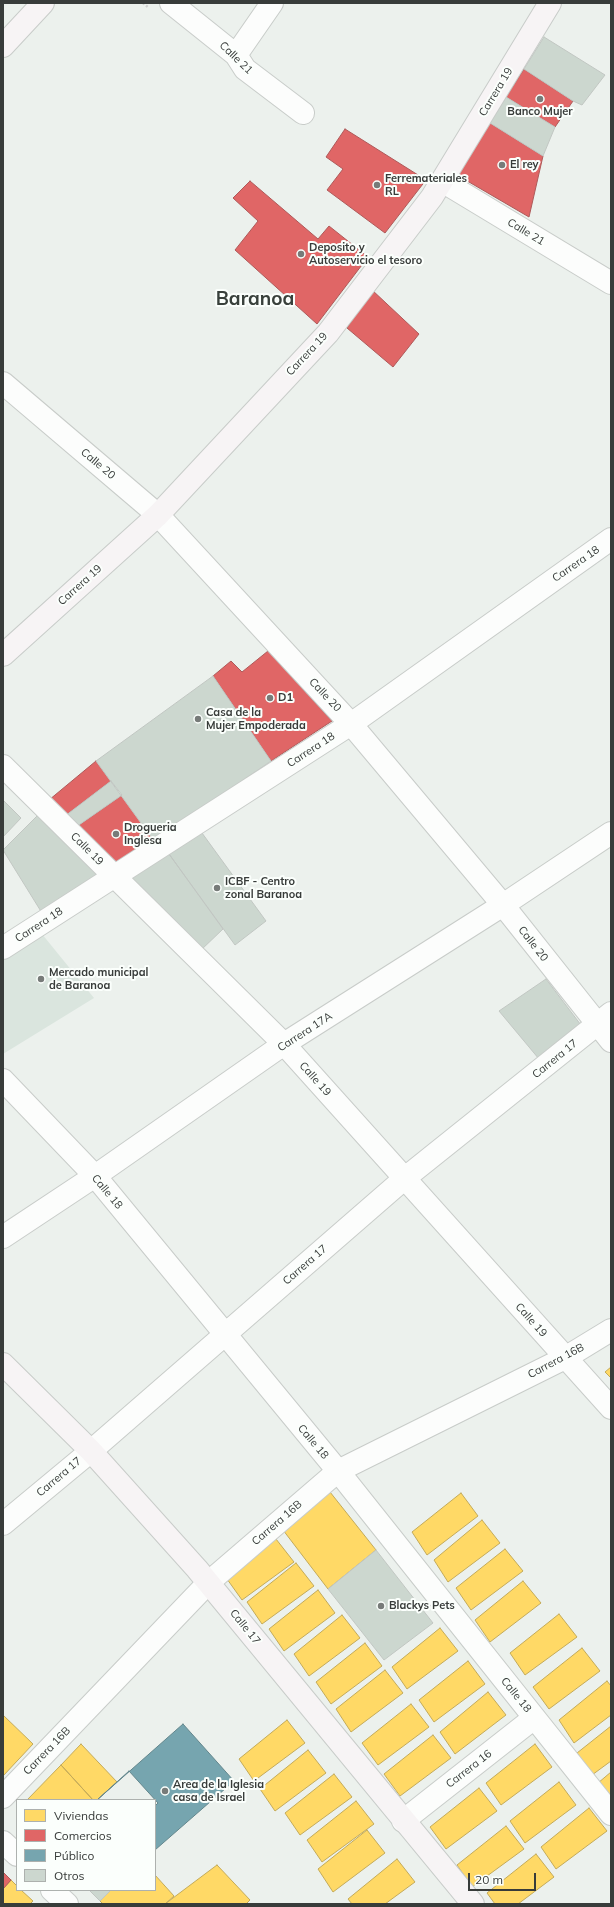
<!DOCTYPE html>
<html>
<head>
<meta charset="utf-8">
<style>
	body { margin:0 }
	#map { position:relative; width:614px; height:1907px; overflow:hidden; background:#ecf1ed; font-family:Mulish,sans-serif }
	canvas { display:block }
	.frame { position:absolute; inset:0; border:4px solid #383c3a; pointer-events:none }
	.legend { position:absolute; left:16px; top:1799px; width:140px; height:92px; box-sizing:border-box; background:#fbfffc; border:1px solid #adb1ae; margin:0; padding:5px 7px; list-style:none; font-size:12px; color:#383c3a }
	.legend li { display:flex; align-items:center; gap:8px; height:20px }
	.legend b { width:20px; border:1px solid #adb1ae }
	.scale { position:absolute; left:468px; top:1873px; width:68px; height:18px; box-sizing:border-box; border:2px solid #383c3a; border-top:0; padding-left:5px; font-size:12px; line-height:14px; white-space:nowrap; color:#383c3a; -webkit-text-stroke:3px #fbfffc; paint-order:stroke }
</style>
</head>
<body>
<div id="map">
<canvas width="614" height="1907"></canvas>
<div class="frame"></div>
<ul class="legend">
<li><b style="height:11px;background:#ffd966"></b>Viviendas</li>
<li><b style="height:11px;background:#e06666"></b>Comercios</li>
<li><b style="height:11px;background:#76a5af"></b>Público</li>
<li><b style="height:11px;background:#ccd7cf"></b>Otros</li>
</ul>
<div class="scale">20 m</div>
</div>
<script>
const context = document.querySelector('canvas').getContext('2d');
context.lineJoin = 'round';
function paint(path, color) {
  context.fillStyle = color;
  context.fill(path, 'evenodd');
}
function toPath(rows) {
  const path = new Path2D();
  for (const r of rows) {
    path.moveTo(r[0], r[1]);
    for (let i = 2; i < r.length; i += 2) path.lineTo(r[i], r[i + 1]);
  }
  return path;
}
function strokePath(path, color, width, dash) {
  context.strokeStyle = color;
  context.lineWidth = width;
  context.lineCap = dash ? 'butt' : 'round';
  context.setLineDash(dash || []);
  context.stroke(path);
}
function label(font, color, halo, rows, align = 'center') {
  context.font = font + ' Mulish,sans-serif';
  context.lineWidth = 4;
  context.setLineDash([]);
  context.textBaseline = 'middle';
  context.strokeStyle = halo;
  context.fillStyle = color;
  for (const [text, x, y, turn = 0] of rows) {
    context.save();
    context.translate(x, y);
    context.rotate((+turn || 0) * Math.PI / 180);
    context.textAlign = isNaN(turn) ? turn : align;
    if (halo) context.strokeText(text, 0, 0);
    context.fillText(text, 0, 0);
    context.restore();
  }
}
paint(toPath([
	[42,934,94,998,3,1054,3,959]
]), '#dae5de');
const homes = toPath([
	[611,1367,611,1378,605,1372,611,1367],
	[330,1492,376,1550,328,1589,283,1530,330,1492],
	[461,1493,478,1516,427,1555,412,1532,461,1493],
	[482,1520,500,1543,448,1582,434,1560,482,1520],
	[276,1539,294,1562,242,1600,227,1579,276,1539],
	[505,1549,523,1571,471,1610,456,1588,505,1549],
	[296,1563,314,1586,262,1624,247,1602,296,1563],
	[523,1581,541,1603,490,1642,475,1620,523,1581],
	[318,1590,335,1613,284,1651,269,1629,318,1590],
	[559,1614,577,1637,525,1675,510,1653,559,1614],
	[342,1615,360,1638,309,1676,294,1654,342,1615],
	[440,1628,458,1651,407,1689,392,1667,440,1628],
	[365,1643,382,1666,331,1704,316,1682,365,1643],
	[582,1648,600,1671,549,1709,533,1687,582,1648],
	[468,1661,485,1684,434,1722,419,1700,468,1661],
	[385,1670,403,1693,351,1732,336,1709,385,1670],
	[607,1681,611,1686,611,1715,574,1743,559,1720,607,1681],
	[488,1692,506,1715,455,1754,440,1732,488,1692],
	[411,1704,429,1727,378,1765,362,1743,411,1704],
	[3,1715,33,1744,3,1776,3,1715],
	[287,1720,305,1743,254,1781,239,1759,287,1720],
	[611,1726,611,1761,592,1775,577,1753,611,1726],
	[433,1735,451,1758,400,1796,384,1774,433,1735],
	[81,1744,117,1782,97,1800,93,1800,61,1765,81,1744],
	[535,1744,552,1767,501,1805,486,1783,535,1744],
	[308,1750,326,1773,275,1811,260,1789,308,1750],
	[61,1765,93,1800,27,1800,61,1765],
	[611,1772,611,1802,598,1783,611,1772],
	[334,1774,352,1797,300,1835,285,1813,334,1774],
	[559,1782,576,1805,525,1843,510,1821,559,1782],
	[479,1788,497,1811,446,1849,430,1827,479,1788],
	[356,1801,374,1824,322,1862,307,1840,356,1801],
	[589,1808,607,1831,556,1869,541,1847,589,1808],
	[506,1826,524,1849,472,1887,457,1865,506,1826],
	[367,1830,385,1853,333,1892,318,1869,367,1830],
	[536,1854,554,1877,518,1904,495,1904,487,1893,536,1854],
	[397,1859,415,1882,385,1904,352,1904,348,1899,397,1859],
	[217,1865,250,1900,246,1904,165,1904,217,1865],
	[155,1875,174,1896,165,1904,103,1904,100,1901,111,1890,155,1890,155,1875],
	[11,1880,17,1886,17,1890,21,1890,33,1901,30,1904,3,1904,3,1889,11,1880]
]);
paint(homes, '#ffd966');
strokePath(homes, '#c3aa59', 1);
const shops = toPath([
	[524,69,573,101,555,127,506,97,524,69],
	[490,123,543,156,529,217,457,175,490,123],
	[345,129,426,180,385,233,327,190,343,169,326,157,345,129],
	[250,181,318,239,329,226,368,257,317,324,235,250,258,221,233,198,250,181],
	[371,289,419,334,393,367,347,328,371,289],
	[268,651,332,721,271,761,213,676,231,661,242,672,268,651],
	[96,761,111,781,65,816,49,800,96,761],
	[122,795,154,841,116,867,76,827,122,795],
	[3,1872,11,1880,3,1889,3,1872]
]);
paint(shops, '#e06666');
strokePath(shops, '#ae5959', 1);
const public = toPath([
	[183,1724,234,1781,155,1850,155,1800,97,1800,183,1724],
	[129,1771,158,1803,155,1806,155,1800,97,1800,129,1771],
	[89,1890,111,1890,100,1901,89,1890]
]);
paint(public, '#76a5af');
strokePath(public, '#63868c', 1);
const building = toPath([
	[544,37,605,75,582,105,573,101,524,69,544,37],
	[506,97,555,127,543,156,490,123,506,97],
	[213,676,271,761,154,841,96,761,213,676],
	[111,781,122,795,76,827,65,816,111,781],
	[3,800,21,818,3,837,3,800],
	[38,815,100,874,42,913,3,850,38,815],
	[202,833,266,921,235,945,169,854,202,833],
	[169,854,223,929,200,951,127,880,169,854],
	[546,979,584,1029,539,1059,499,1011,546,979],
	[376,1550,433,1623,384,1660,328,1589,376,1550],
	[89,1890,111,1890,100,1901,89,1890]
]);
paint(building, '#ccd7cf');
strokePath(building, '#c1c6c2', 1);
const street = toPath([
	[171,3,236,55,245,69,303,113],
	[236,55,272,3],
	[442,181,611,283],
	[3,383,158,515,351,724,503,905,611,1041],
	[3,766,284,1044,611,1408],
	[3,948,351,724,611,539],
	[3,1080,95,1176,338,1471,611,1814],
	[3,1237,95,1176,284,1044,503,905,611,833],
	[3,1524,91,1451,405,1178,611,1013],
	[3,1797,209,1582,338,1471,565,1358,611,1330],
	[403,1821,534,1718],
	[3,1842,17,1855],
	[52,1890,67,1904]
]);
const secondary = toPath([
	[3,46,43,3],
	[3,655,158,515,328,333,432,197,550,3],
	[3,1364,91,1451,197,1569,473,1904]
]);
strokePath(street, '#c8ccc9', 24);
strokePath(secondary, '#c8ccc9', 24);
strokePath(toPath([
	[143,3,149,8]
]), '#cecfce', 2.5, [2, 2]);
strokePath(street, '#fcfdfc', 22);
strokePath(secondary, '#f7f4f5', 22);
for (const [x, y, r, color] of [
	[540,99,4,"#777b79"],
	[502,165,4,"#777b79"],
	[377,185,4,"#777b79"],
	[301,254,4,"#777b79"],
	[270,698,4,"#777b79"],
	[198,719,4,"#777b79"],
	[116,834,4,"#777b79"],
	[217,888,4,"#777b79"],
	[41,979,4,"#777b79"],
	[381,1606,4,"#777b79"],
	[165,1791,4,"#777b79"]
]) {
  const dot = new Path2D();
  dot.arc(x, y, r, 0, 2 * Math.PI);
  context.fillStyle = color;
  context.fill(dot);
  strokePath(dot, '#fbfffc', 1.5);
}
label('11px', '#383c3a', '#fbfffc', [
	["Calle 21",236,58,44],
	["Carrera 19",496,92,-59],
	["Calle 21",526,232,31],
	["Carrera 19",307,354,-47],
	["Calle 20",98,464,40],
	["Carrera 18",576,564,-35],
	["Carrera 19",80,585,-42],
	["Calle 20",325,695,47],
	["Carrera 18",311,750,-33],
	["Calle 19",87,849,45],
	["Carrera 18",39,925,-33],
	["Calle 20",533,944,52],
	["Carrera 17A",305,1032,-33],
	["Carrera 17",555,1059,-39],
	["Calle 19",315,1079,48],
	["Calle 18",107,1192,50],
	["Carrera 17",305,1265,-41],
	["Calle 19",531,1320,48],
	["Carrera 16B",556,1361,-28],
	["Calle 18",313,1442,50],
	["Carrera 17",59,1477,-40],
	["Carrera 16B",277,1523,-41],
	["Calle 17",245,1627,51],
	["Calle 18",516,1695,51],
	["Carrera 16B",47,1751,-46],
	["Carrera 16",469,1769,-38]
]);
label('bold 11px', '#383c3a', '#fbfffc', [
	["Banco Mujer",540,112,"center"],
	["El rey",510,165],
	["Ferremateriales",385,179],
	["RL",385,192],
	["Deposito y",309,248],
	["Autoservicio el tesoro",309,261],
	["D1",278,698],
	["Casa de la",206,713],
	["Mujer Empoderada",206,726],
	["Drogueria",124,828],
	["Inglesa",124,841],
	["ICBF - Centro",225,882],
	["zonal Baranoa",225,895],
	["Mercado municipal",49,973],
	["de Baranoa",49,986],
	["Blackys Pets",389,1606],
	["Area de la Iglesia",173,1785],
	["casa de Israel",173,1798]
], 'left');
label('bold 19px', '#38403b', '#fbfffc', [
	["Baranoa",255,299]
]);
</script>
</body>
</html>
